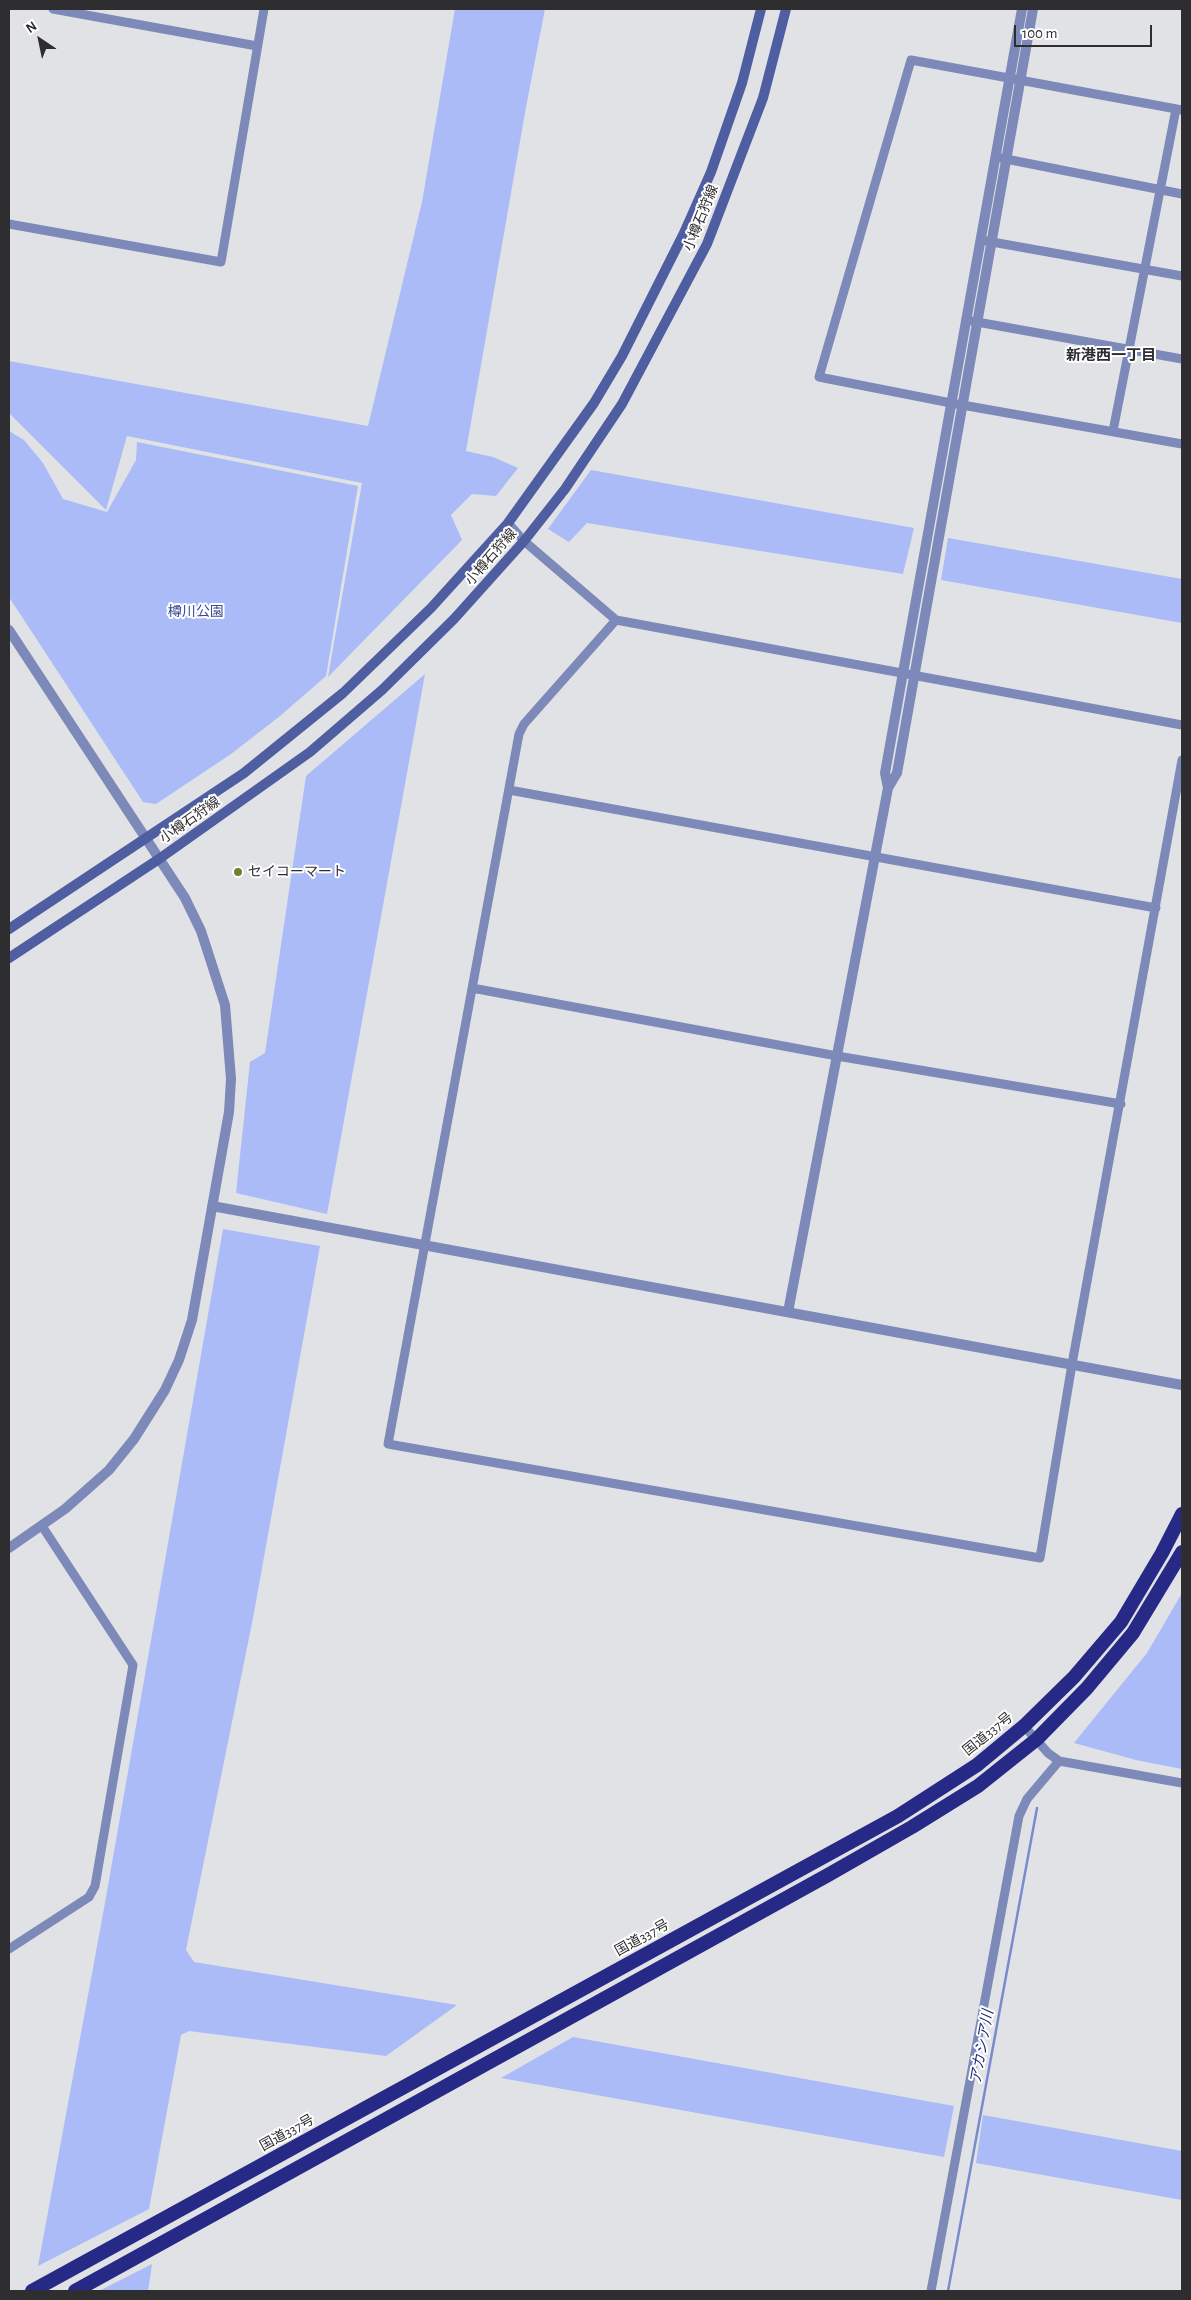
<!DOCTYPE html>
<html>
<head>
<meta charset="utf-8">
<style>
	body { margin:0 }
	#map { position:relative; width:1191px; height:2300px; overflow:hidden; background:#e0e2e5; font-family:"Alegreya Sans",sans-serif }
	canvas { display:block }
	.frame { position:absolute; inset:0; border:10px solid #2e2e30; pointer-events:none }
	.north { position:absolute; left:15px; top:15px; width:50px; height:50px; -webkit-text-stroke:4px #fff; paint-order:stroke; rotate:326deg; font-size:14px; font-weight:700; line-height:20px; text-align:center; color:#2e2e30 }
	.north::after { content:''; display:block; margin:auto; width:18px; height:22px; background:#2e2e30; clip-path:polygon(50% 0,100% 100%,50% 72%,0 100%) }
	.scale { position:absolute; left:1014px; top:25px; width:138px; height:22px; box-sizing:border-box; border:2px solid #2e2e30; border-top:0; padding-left:6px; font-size:15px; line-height:18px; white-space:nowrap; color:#2e2e30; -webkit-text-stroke:4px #fff; paint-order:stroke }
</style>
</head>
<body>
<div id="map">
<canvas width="1191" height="2300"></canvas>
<div class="frame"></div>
<div class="north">N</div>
<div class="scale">100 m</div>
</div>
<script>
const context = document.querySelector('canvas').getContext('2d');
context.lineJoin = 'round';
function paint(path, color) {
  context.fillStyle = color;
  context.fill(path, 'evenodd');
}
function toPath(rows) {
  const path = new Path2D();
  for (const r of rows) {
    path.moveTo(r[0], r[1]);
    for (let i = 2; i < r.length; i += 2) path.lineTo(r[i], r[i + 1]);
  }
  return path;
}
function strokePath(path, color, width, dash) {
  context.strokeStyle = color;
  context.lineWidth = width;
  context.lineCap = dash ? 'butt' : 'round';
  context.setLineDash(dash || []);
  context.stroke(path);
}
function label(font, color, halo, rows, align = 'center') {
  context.font = font + ' "Alegreya Sans","Noto Sans JP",sans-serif';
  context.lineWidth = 4;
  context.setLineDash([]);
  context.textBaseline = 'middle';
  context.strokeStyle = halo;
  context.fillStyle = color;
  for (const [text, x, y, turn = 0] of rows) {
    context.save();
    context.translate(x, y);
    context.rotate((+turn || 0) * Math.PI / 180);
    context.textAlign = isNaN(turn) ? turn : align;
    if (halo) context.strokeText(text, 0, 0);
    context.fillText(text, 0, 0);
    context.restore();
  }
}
paint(toPath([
	[455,9,545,9,526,107,466,451,493,457,518,468,496,496,472,494,451,515,462,540,328,677,362,483,127,436,106,510,9,413,9,361,368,426,422,202],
	[9,431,24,440,43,463,63,499,107,512,136,460,137,442,358,486,326,676,280,716,231,754,156,804,143,802,9,597],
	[591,470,914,528,903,574,587,523,569,542,548,529],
	[948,538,1182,579,1182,623,941,580],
	[425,674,327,1214,236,1193,250,1062,265,1053,306,776],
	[223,1229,320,1246,253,1618,186,1950,194,1962,457,2005,386,2056,189,2031,181,2035,149,2209,38,2266,105,1903],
	[1182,1593,1182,1769,1136,1760,1074,1743,1147,1653],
	[573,2037,954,2106,944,2157,501,2078],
	[983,2115,1182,2151,1182,2200,976,2163],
	[152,2264,148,2291,99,2291]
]), '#aabbf7');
strokePath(toPath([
	[948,2291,1037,1808]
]), '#7a8bcd', 2.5);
strokePath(toPath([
	[53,9,257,46],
	[1182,110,911,60,819,377,951,403,1182,444],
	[1001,158,1182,194],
	[9,224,221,262,264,9],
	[981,240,1182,276],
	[966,320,1182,359],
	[1113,431,1176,109],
	[508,523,524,541,616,620,1182,725],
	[616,620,524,724,519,734,388,1444,1040,1558,1072,1364,1182,760],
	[509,790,1156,908],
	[472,988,837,1056,1121,1104],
	[1024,1726,1048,1753,1059,1761,1182,1783],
	[9,1949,89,1897,95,1886,133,1665,42,1526],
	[931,2291,1019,1816,1027,1799,1059,1761]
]), '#7d89b8', 9);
strokePath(toPath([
	[9,630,185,898,201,931,225,1005,231,1079,229,1112,192,1320,179,1360,165,1390,134,1439,109,1470,65,1509,9,1548],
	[888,788,885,773,1022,9],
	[212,1206,1182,1385],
	[788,1312,888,788,897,773,1033,9]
]), '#7d89b8', 10);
strokePath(toPath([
	[9,929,244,773,343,693,431,608,508,523,594,403,622,356,684,233,711,172,742,83,761,9],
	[9,958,159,859,310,752,382,690,454,619,524,541,565,489,622,404,707,244,763,98,786,9]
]), '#4f5da1', 10);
strokePath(toPath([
	[32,2291,898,1816,977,1765,1024,1726,1074,1677,1121,1622,1162,1553,1182,1514],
	[75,2291,828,1875,912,1827,978,1786,1037,1739,1087,1688,1133,1633,1182,1552]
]), '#262a86', 14);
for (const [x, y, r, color] of [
	[238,872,5,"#6c8233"]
]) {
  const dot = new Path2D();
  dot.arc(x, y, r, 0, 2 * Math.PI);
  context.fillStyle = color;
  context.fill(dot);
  strokePath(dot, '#fff', 2);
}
label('14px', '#2e2e30', '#fff', [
	["小樽石狩線",701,218,-68],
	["小樽石狩線",491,557,-49],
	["小樽石狩線",190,820,-35],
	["国道337号",988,1734,-39],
	["国道337号",642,1938,-29],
	["国道337号",287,2133,-29]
]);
label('14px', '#3c499a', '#fff', [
	["樽川公園",196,612]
]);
label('14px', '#2e2e30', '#fff', [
	["セイコーマート",248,872]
], 'left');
label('bold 15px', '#2e2e30', '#fff', [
	["新港西一丁目",1111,355]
]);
label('italic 15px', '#212875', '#fff', [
	["アカシア川",982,2047,-80]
]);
</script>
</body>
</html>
